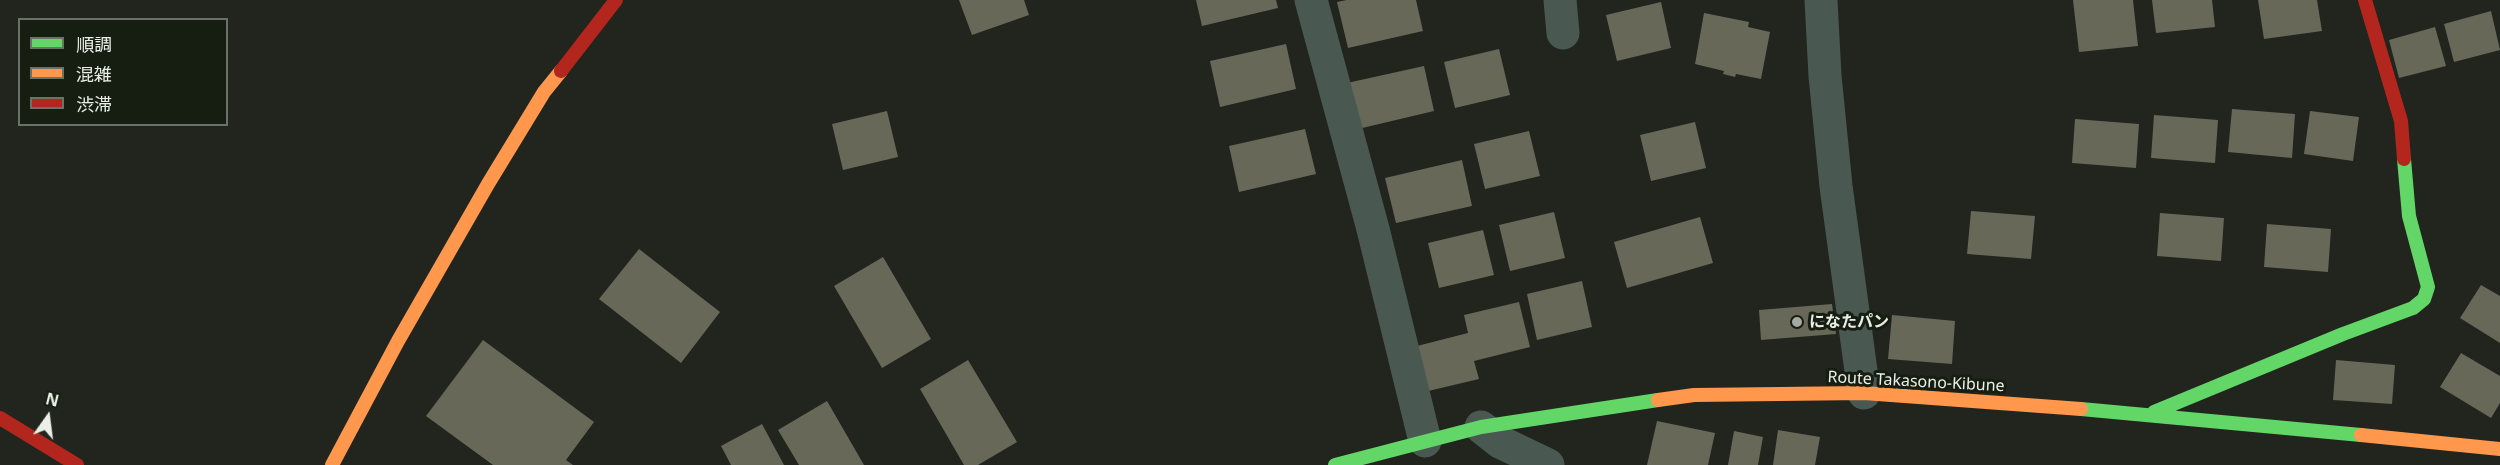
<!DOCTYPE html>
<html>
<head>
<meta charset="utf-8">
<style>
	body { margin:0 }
	#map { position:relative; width:2500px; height:465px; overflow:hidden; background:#21251e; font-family:"Noto Sans","Noto Sans JP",sans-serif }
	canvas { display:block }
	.legend { position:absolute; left:18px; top:18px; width:210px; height:108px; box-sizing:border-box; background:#161e12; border:2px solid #6b7267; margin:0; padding:8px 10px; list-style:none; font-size:18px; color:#eaf0e7 }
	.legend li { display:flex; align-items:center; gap:12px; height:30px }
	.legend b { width:30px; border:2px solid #6b7267 }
	.north { position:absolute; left:18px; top:387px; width:60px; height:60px; -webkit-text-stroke:4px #161e12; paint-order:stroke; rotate:14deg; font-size:16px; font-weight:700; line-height:24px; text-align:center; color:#eaf0e7 }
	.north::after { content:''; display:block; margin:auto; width:21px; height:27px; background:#eaf0e7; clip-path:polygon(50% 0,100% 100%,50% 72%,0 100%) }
</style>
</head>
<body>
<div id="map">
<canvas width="2500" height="465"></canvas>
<ul class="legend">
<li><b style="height:8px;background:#63d668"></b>順調</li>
<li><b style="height:8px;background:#ff974d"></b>混雑</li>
<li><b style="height:8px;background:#b3261e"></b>渋滞</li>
</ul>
<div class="north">N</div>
</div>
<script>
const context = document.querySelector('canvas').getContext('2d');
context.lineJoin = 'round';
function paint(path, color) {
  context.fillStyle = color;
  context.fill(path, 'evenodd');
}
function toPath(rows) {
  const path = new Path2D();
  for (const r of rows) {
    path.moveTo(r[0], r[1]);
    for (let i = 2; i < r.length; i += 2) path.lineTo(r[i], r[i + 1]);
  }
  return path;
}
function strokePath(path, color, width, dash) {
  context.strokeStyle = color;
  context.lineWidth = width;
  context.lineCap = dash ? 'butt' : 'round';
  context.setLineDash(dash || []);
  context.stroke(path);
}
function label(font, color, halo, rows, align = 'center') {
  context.font = font + ' "Noto Sans","Noto Sans JP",sans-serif';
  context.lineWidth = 6;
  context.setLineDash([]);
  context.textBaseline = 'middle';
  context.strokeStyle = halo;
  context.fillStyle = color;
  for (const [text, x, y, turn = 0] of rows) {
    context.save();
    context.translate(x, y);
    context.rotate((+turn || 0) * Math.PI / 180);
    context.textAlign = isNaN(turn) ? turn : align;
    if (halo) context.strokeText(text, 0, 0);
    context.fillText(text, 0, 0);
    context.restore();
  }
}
paint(toPath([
	[959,0,1024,0,1029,15,972,35],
	[1196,0,1276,0,1278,8,1202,26],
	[1347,0,1416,0,1423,31,1348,48,1337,2],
	[2073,0,2133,0,2138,46,2079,52],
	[2152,0,2212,0,2215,27,2156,33],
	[2258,0,2317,0,2322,31,2264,39],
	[1661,2,1671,48,1617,61,1606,15],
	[2491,11,2500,50,2454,62,2444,24],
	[1704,13,1749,22,1748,27,1770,32,1761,79,1736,74,1735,77,1723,74,1724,71,1695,64],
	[2435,27,2446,66,2399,78,2389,40],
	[1286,44,1296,89,1220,107,1210,61],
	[1499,49,1510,95,1455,108,1444,62],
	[1424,66,1434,111,1358,129,1347,83],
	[2232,109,2295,114,2292,158,2228,152],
	[887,111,898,157,843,170,832,124],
	[2310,111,2359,117,2353,161,2304,154],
	[2154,115,2218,120,2215,163,2151,158],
	[2075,119,2139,124,2136,168,2072,163],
	[1695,122,1706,168,1651,181,1640,135],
	[1305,129,1316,174,1239,192,1229,146],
	[1529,131,1540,176,1485,189,1474,144],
	[1462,160,1472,206,1396,223,1385,178],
	[1971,211,2035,216,2031,259,1967,254],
	[1554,212,1565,258,1510,271,1499,225],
	[2160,213,2224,218,2221,261,2157,256],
	[1700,217,1713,263,1627,288,1614,242],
	[2267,224,2331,229,2328,272,2264,267],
	[1483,230,1494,275,1439,288,1428,243],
	[639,249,720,312,681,363,599,299],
	[883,257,931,339,882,368,834,286],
	[1582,281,1592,327,1537,340,1527,294],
	[2481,285,2500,296,2500,343,2460,318],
	[1519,302,1530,347,1474,361,1479,379,1424,392,1413,347,1468,333,1464,315],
	[1832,304,1836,334,1761,340,1759,310],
	[1892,315,1955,321,1952,364,1888,359],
	[483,340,594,422,566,460,573,465,493,465,426,416],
	[2461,353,2500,376,2500,403,2491,418,2440,387],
	[968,360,1017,442,978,465,964,465,920,389],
	[2336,360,2395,365,2392,404,2333,400],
	[827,401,864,465,799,465,778,430],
	[1657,421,1715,433,1708,465,1647,465],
	[762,424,784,465,731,465,721,446],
	[1778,430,1820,437,1815,465,1773,465],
	[1734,431,1763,437,1758,465,1728,465]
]), '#686859');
strokePath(toPath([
	[1311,0,1373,229,1425,441],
	[1560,0,1563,33],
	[1821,0,1825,76,1836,186,1864,393],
	[1481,427,1500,442,1548,465]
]), '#495952', 33);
strokePath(toPath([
	[2081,409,2361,435],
	[2154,412,2343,334,2413,308,2424,299,2428,287,2409,216,2404,159],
	[1335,465,1481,427,1658,400]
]), '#63d668', 14);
strokePath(toPath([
	[1658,400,1694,395,1864,393,2081,409],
	[2361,435,2500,449],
	[332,465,398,341,488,184,544,92,561,71]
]), '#ff974d', 14);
strokePath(toPath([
	[2365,0,2401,121,2404,159],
	[561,71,616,0],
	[0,418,77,465]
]), '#b3261e', 14);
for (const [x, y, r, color] of [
	[1797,322,6,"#a4a9a1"]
]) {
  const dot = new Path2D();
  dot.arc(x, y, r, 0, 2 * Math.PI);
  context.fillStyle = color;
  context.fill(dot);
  strokePath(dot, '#161e12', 2);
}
label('bold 16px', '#eaf0e7', '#161e12', [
	["になたパン",1809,322]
], 'left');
label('16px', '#eaf0e7', '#161e12', [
	["Route Takasono-Kibune",1916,382,3]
]);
</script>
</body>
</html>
